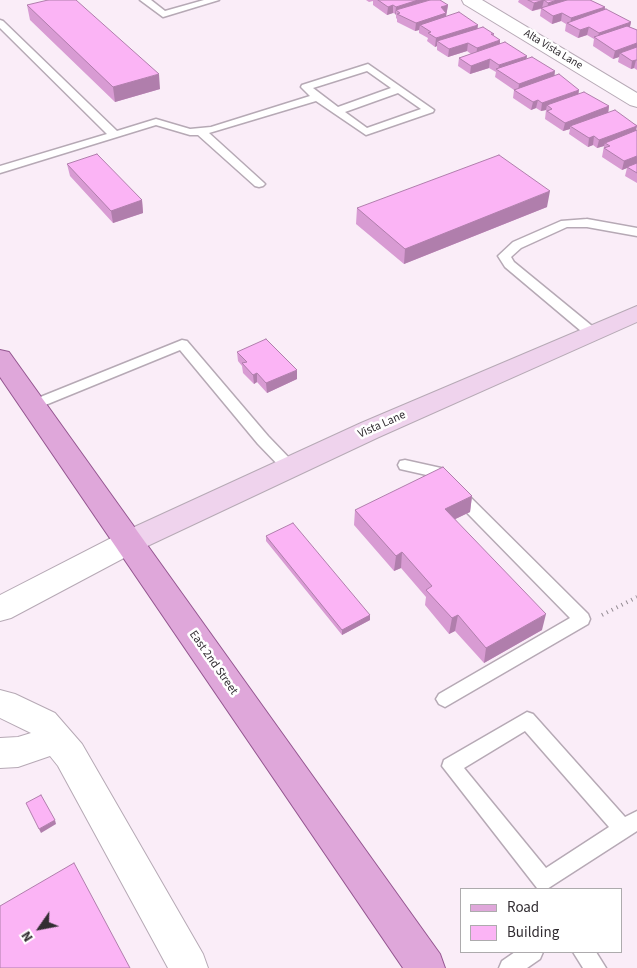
<!DOCTYPE html>
<html>
<head>
<meta charset="utf-8">
<style>
	body { margin:0 }
	#map { position:relative; width:637px; height:968px; overflow:hidden; background:#faedf8; font-family:"Source Sans 3",sans-serif }
	canvas { display:block }
	.legend { position:absolute; left:460px; top:888px; width:162px; height:65px; box-sizing:border-box; background:#fff; border:1px solid #adabad; margin:0; padding:6px 9px; list-style:none; font-size:15px; color:#322d32 }
	.legend li { display:flex; align-items:center; gap:10px; height:25px }
	.legend b { width:25px; border:1px solid #adabad }
	.north { position:absolute; left:15px; top:903px; width:50px; height:50px; -webkit-text-stroke:4px #fff; paint-order:stroke; rotate:237deg; font-size:14px; font-weight:700; line-height:20px; text-align:center; color:#322d32 }
	.north::after { content:''; display:block; margin:auto; width:18px; height:22px; background:#322d32; clip-path:polygon(50% 0,100% 100%,50% 72%,0 100%) }
</style>
</head>
<body>
<div id="map">
<canvas width="637" height="968"></canvas>
<ul class="legend">
<li><b style="height:6px;background:#dfa7da"></b>Road</li>
<li><b style="height:14px;background:#fbb4f5"></b>Building</li>
</ul>
<div class="north">N</div>
</div>
<script>
const context = document.querySelector('canvas').getContext('2d');
context.lineJoin = 'round';
function toPath(rows) {
  const path = new Path2D();
  for (const r of rows) {
    path.moveTo(r[0], r[1]);
    for (let i = 2; i < r.length; i += 2) path.lineTo(r[i], r[i + 1]);
  }
  return path;
}
function strokePath(path, color, width, dash) {
  context.strokeStyle = color;
  context.lineWidth = width;
  context.lineCap = dash ? 'butt' : 'round';
  context.setLineDash(dash || []);
  context.stroke(path);
}
function paint(path, color) {
  context.fillStyle = color;
  context.fill(path, 'evenodd');
}
function label(font, color, halo, rows, align = 'center') {
  context.font = font + ' "Source Sans 3",sans-serif';
  context.lineWidth = 5;
  context.setLineDash([]);
  context.textBaseline = 'middle';
  context.strokeStyle = halo;
  context.fillStyle = color;
  for (const [text, x, y, turn = 0] of rows) {
    context.save();
    context.translate(x, y);
    context.rotate((+turn || 0) * Math.PI / 180);
    context.textAlign = isNaN(turn) ? turn : align;
    if (halo) context.strokeText(text, 0, 0);
    context.fillText(text, 0, 0);
    context.restore();
  }
}
const lane = toPath([
	[140,0,151,0,165,11,204,0,219,0,163,17,140,0],
	[0,20,3,21,117,131,156,119,190,129,211,127,310,96,301,87,302,85,368,64,434,110,433,112,366,135,316,101,209,133,263,182,265,184,263,186,259,187,255,186,198,135,190,135,156,125,0,173,0,166,107,134,0,28,0,20],
	[367,71,391,88,338,107,313,88,367,71],
	[398,93,421,109,367,128,345,112,398,93],
	[587,219,637,228,637,236,587,227,567,227,521,248,511,257,514,262,597,330,599,333,592,337,587,336,505,267,498,256,513,242,561,221,587,219],
	[182,340,187,341,268,436,294,463,296,467,294,471,289,472,284,471,258,444,180,350,38,408,33,410,28,408,26,405,28,402,182,340],
	[405,460,441,468,588,614,590,619,588,624,445,707,439,704,436,699,439,694,570,618,431,476,400,469,398,465,400,461,405,460],
	[527,712,533,714,625,817,637,811,637,831,547,889,537,888,442,766,444,760,527,712],
	[525,731,609,827,546,868,464,768,525,731],
	[515,952,543,952,540,959,527,968,499,968,502,961,515,952],
	[573,952,596,952,606,968,583,968,573,952]
]);
const street = toPath([
	[462,0,482,0,637,93,637,107,630,105,464,4,462,0],
	[129,531,139,534,143,542,139,550,11,618,0,621,0,595,119,534,129,531],
	[0,690,15,694,55,713,82,744,203,954,208,968,168,968,58,766,50,756,18,767,0,768,0,738,18,737,31,733,0,718,0,690]
]);
const secondary = toPath([
	[637,306,637,322,379,437,139,550,129,553,119,550,115,542,119,534,361,423,637,306]
]);
const primary = toPath([
	[0,350,9,352,440,954,445,968,403,968,0,377,0,350]
]);
strokePath(lane, '#b6a9b5', 3);
strokePath(street, '#b6a9b5', 2);
strokePath(secondary, '#b6a9b5', 2);
strokePath(primary, '#945690', 2);
strokePath(toPath([
	[602,615,637,597]
]), '#968d95', 4, [1, 4.5]);
paint(lane, '#fff');
paint(street, '#fff');
paint(secondary, '#efd3ed');
paint(primary, '#dfa7da');
paint(toPath([
	[366,0,440,0,448,5,446,17,494,34,493,36,500,44,554,76,579,94,609,106,608,112,637,125,636,130,637,130,637,183,625,176,627,168,622,170,602,157,604,146,597,148,593,145,588,147,569,134,570,129,563,131,545,119,546,110,541,111,536,108,531,110,513,98,514,90,495,77,496,72,489,68,470,74,458,66,459,58,471,54,467,51,448,57,437,50,437,46,435,47,427,41,428,38,419,33,419,30,415,31,397,22,397,19,396,18,396,14,393,13,387,15,373,5,373,1,369,2],
	[519,0,590,0,605,7,605,10,631,22,630,27,637,30,637,70,634,68,631,69,618,62,619,57,613,59,593,46,594,39,587,35,578,38,565,31,566,24,561,21,552,24,540,16,541,9,532,11,518,2],
	[27,5,160,89,115,102,30,20],
	[67,164,142,200,143,213,113,223,70,176],
	[547,207,404,264,356,224,357,208],
	[237,352,297,379,267,393,257,382,254,384,243,373,242,366,238,361],
	[472,496,470,512,455,519,542,630,484,663,455,631,449,634,425,605,426,597,401,568,394,571,354,525,355,510],
	[266,536,370,615,370,620,342,635,266,541]
]), '#d89bd3');
paint(toPath([
	[418,0,430,0,396,10,396,14,395,15,396,7],
	[544,0,542,8,532,11,534,3],
	[557,0,573,0,547,11,548,3],
	[393,5,393,13,387,15,388,7],
	[448,5,445,21,420,25,419,30,415,31,416,23,441,7],
	[605,7,604,15,570,25,571,18],
	[562,13,561,21,552,24,553,16],
	[631,22,629,30,597,39,599,33],
	[478,25,477,33,437,41,437,46,435,47,436,38],
	[589,27,587,35,578,38,580,30],
	[500,40,500,49,476,57,477,48],
	[468,43,467,51,448,57,449,49],
	[637,43,637,51,620,53,619,57,613,59,615,51],
	[527,56,526,64,498,70,499,65],
	[490,59,489,68,470,74,471,66],
	[636,60,634,68,631,69,632,61],
	[555,71,554,80,518,92,519,84],
	[159,74,160,89,115,102,113,87],
	[579,90,578,98,547,105,546,110,541,111,542,103],
	[538,100,536,108,531,110,533,102],
	[609,106,608,115,570,126,570,129,563,131,565,123],
	[637,126,635,134,605,143,604,146,597,148,599,140],
	[594,136,593,145,588,147,589,138],
	[637,156,637,164,627,167,627,168,622,170,624,161],
	[550,191,547,207,404,264,405,249],
	[142,200,143,213,113,223,111,211],
	[297,370,297,379,267,393,266,383],
	[257,373,257,382,254,384,253,375],
	[472,496,470,512,443,525,445,509],
	[402,552,401,568,394,571,396,556],
	[546,614,542,630,484,663,486,648],
	[370,615,370,620,342,635,342,630],
	[458,615,455,631,449,634,452,618],
	[55,820,56,824,41,833,39,829]
]), '#b07eac');
const building = toPath([
	[48,0,76,0,159,74,113,87,27,5,48,0],
	[378,0,418,0,396,7,393,5,388,7,378,0],
	[430,0,440,0,448,5,441,7,446,13,416,23,397,14,400,13,396,10,430,0],
	[528,0,557,0,548,3,544,0,534,3,528,0],
	[567,0,590,0,605,7,571,18,562,13,553,16,541,8,567,0],
	[606,9,631,22,599,33,589,27,580,30,567,23,606,9],
	[459,12,478,25,436,38,428,33,431,32,420,25,459,12],
	[627,26,637,30,637,43,615,51,594,37,627,26],
	[483,27,494,34,491,34,500,40,477,48,468,43,449,49,437,41,483,27],
	[505,42,527,56,499,65,490,59,471,66,459,58,505,42],
	[637,47,637,60,636,60,632,61,620,53,637,47],
	[532,57,555,71,519,84,496,69,532,57],
	[559,74,579,90,542,103,538,100,533,102,514,90,559,74],
	[584,92,609,106,565,123,547,111,552,109,547,105,584,92],
	[615,110,637,126,599,140,594,136,589,138,570,126,615,110],
	[637,130,637,156,624,161,604,148,610,146,605,143,637,130],
	[97,154,142,200,111,211,67,164,97,154],
	[499,155,550,191,405,249,357,208,499,155],
	[637,163,637,173,627,167,637,163],
	[266,339,297,370,266,383,257,373,253,375,242,363,247,362,237,352,266,339],
	[443,467,472,496,445,509,546,614,486,648,458,615,452,618,426,590,432,586,402,552,396,556,355,510,443,467],
	[293,523,370,615,342,630,266,536,293,523],
	[41,795,55,820,39,829,26,803,41,795],
	[74,863,130,968,0,968,0,906,74,863]
]);
paint(building, '#fbb4f5');
strokePath(building, '#b07eac', 1);
label('11px', '#322d32', '#fff', [
	["Alta Vista Lane",553,50,31]
]);
label('12px', '#322d32', '#fff', [
	["Vista Lane",382,425,-24],
	["East 2nd Street",213,663,55]
]);
</script>
</body>
</html>
